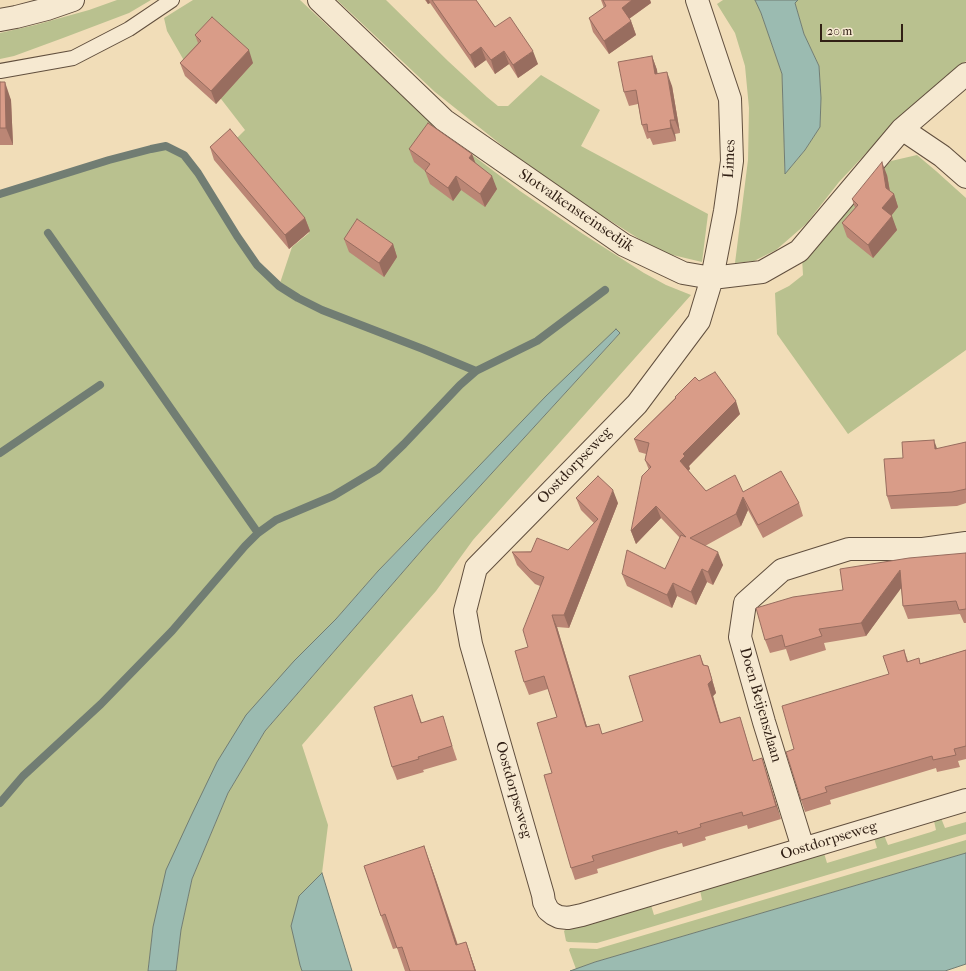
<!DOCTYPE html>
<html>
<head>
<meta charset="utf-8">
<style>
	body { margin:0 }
	#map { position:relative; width:966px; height:971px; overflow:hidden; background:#f1ddb8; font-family:"IM FELL French Canon",serif }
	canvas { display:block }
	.scale { position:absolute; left:820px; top:24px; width:83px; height:18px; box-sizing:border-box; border:2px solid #312015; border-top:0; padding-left:5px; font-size:12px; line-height:14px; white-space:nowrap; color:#312015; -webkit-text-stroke:3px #f6e9d1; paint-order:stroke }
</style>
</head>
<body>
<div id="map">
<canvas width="966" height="971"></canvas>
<div class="scale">20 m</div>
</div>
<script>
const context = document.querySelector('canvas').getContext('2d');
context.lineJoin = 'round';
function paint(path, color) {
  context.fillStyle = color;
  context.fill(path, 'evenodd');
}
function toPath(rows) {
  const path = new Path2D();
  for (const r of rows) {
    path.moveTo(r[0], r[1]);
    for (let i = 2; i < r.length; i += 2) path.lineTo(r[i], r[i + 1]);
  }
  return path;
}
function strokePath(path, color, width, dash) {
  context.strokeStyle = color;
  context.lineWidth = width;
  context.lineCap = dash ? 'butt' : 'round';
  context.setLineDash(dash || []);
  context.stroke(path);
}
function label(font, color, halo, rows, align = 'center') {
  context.font = font + ' "IM FELL French Canon",serif';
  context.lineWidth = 3;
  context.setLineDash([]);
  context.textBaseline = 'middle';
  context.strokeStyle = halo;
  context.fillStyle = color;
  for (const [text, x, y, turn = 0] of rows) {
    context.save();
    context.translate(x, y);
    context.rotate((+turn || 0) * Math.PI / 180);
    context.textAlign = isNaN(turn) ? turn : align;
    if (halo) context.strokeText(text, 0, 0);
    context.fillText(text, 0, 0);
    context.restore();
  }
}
paint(toPath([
	[117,0,151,0,129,13,63,38,14,56,0,59,0,33,35,25,89,10],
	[193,0,300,0,438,129,520,191,583,234,644,273,666,285,691,295,473,540,436,591,302,745,328,825,322,873,299,896,300,965,302,971,176,971,181,930,192,879,228,793,265,731,428,543,620,333,616,330,410,538,378,571,336,619,294,661,153,927,148,971,0,971,0,194,109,160,151,149,166,146,184,155,198,173,237,236,257,265,279,286,292,247,309,233,243,147,237,138,245,130,218,95,186,64,167,31,164,18],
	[337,0,386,0,448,61,487,97,498,106,508,106,541,75,600,110,581,146,708,214,702,262,660,252,590,208,509,151,435,92],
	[723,0,755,0,761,13,782,74,785,174,805,150,820,127,821,98,819,66,804,34,795,3,798,0,966,0,966,61,943,79,897,120,839,182,806,224,776,250,754,261,735,263,748,160,749,108,745,66,735,33,717,4],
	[917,155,936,171,966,198,966,350,848,434,777,334,775,293,789,286,803,275,802,258,891,161],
	[941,818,945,828,966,822,966,834,597,943,568,942,566,941,564,931,566,929,585,923,651,905,654,915,702,900,700,890,824,853,827,863,877,848,874,838,884,835,888,845,931,832,936,830,934,821],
	[966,840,966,853,595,962,576,969,569,950,570,948,597,949]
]), '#b9c18f');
const water = toPath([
	[755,0,798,0,795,3,804,34,819,66,821,98,820,127,805,150,785,174,782,74,761,13,755,0],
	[616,329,620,333,428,543,265,731,228,793,192,879,181,930,176,971,148,971,153,927,166,870,191,816,217,762,246,715,294,661,336,619,378,571,410,538,546,396,616,329],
	[966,853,966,964,945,971,570,971,595,962,966,853],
	[322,873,352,971,302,971,300,965,291,926,299,896,322,873]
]);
paint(water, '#9bbbb1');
strokePath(water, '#717d73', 1);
strokePath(toPath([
	[0,194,109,160,151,149,166,146,184,155,198,173,237,236,257,265,279,286,298,298,322,310,423,349,476,371],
	[48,233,258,533],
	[0,453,100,385],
	[0,803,23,776,101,704,172,631,245,546,258,533,276,520,333,496,378,469,404,444,460,385,476,371,537,341,605,290]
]), '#717d73', 8);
const service = toPath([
	[0,71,73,58,129,29,172,0]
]);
const minor = toPath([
	[319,0,444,120,624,245,683,273,712,278,762,272,799,251,902,129,966,74],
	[697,0,730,99,732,161,725,211,712,278,699,321,637,404,476,568,465,611,471,644,543,895,544,902,548,910,553,914,559,917,568,918,582,915,966,800],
	[0,20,16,17,47,9,73,0],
	[902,129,942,156,966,177],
	[803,848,764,722,740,637,745,603,782,570,849,549,923,549,966,543]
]);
strokePath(service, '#614f3e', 16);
strokePath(minor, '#614f3e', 24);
strokePath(service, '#f6e9d1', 14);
strokePath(minor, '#f6e9d1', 22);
paint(toPath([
	[425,0,476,0,495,27,538,64,518,78,509,64,495,74,486,60,475,68,430,3,428,4],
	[601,0,650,0,651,3,629,19,631,21,636,35,609,54,593,32,589,18,604,8],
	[195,35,253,63,216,104,185,76,180,63,198,43],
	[652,56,657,70,657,74,672,86,680,133,675,134,676,141,653,145,650,138,647,139,642,125,638,104,629,106,624,92],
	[0,82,11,100,13,145,0,145],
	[210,147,305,218,310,231,289,249,214,160],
	[409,149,472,154,475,163,497,189,485,207,461,190,453,201,430,184,425,171,414,162],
	[887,175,890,191,894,194,898,207,891,216,897,230,873,258,847,237,842,223,855,208,852,199],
	[344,239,393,244,397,257,384,277,349,252],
	[699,381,740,414,689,466,690,469,688,470,706,491,743,492,799,503,803,516,763,538,748,510,741,526,705,546,723,565,713,585,707,582,696,605,677,596,672,608,627,586,622,574,665,569,680,538,661,518,636,544,631,531,649,470,645,460,646,454,639,452,634,439,675,398,675,397],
	[966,442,966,503,957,506,891,509,887,496,903,458],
	[576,498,618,503,569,628,557,627,587,727,603,734,643,721,700,655,704,665,708,666,712,679,716,693,713,696,721,723,744,730,753,761,766,771,781,819,748,829,747,825,705,837,706,840,683,847,682,843,661,849,597,869,598,873,575,880,571,868,552,773,557,717,548,689,529,695,524,682,528,647,540,586,535,584,517,565,512,552,568,550,594,523,581,510],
	[966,553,966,623,964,623,960,614,908,619,903,606,901,587,866,636,824,643,826,650,790,661,786,649,770,653,765,640,843,590],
	[904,650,908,661,921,663,966,650,966,759,958,761,960,767,937,772,936,768,830,800,831,804,805,812,801,800,794,749,889,674],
	[417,709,422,723,447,730,457,760,423,770,424,772,397,780,392,767],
	[424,846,436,880,458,945,466,942,476,971,405,971,397,948,393,949,381,916]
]), '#bb8675');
paint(toPath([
	[426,0,429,0,430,3,428,4],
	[632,0,650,0,651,3,626,21,622,8],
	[631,21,636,35,609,54,604,41],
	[481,47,486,60,475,68,470,55],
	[249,50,253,63,216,104,211,91],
	[504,51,509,64,495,74,491,60],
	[533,51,538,64,518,78,513,65],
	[652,56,657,70,660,88,655,74],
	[667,72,672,86,680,133,675,120],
	[5,82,11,100,13,145,6,128],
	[670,120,675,134,676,141,671,128],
	[472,154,477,167,469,158],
	[882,162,887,175,891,198,894,194,898,207,887,221,882,208,886,188],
	[456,176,461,190,453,201,448,188],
	[492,176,497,189,485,207,480,194],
	[892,216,897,230,873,258,868,245],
	[305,218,310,231,289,249,285,235],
	[393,244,397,257,384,277,379,263],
	[736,401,740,414,689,466,690,469,685,474,680,461,683,454],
	[934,440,939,454,935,449],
	[613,490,618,503,569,628,564,615],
	[743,497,748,510,741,526,736,514],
	[656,506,661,518,636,544,631,531],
	[718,552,723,565,713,585,708,572],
	[702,569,707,582,696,605,691,592],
	[900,570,905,583,866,636,861,623],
	[673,583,677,596,672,608,667,595],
	[552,615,557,627,591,740,586,727],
	[708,666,716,693,713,696,724,736,708,684],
	[762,758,766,771,781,819,776,806],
	[424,846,436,880,466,971,456,945],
	[466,942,476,971,475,971]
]), '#986d5f');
const building = toPath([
	[432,0,476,0,495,27,510,17,533,51,513,65,504,51,491,60,481,47,470,55,432,0],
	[603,0,632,0,622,8,631,21,604,41,589,18,606,6,603,0],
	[212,17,249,50,211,91,180,63,201,41,195,35,212,17],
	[652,56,655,74,667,72,675,120,670,120,671,128,648,132,647,124,642,125,636,90,624,92,618,62,652,56],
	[0,82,5,82,6,128,0,128,0,82],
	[428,123,472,154,469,158,492,176,480,194,456,176,448,188,425,171,430,164,409,149,428,123],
	[230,129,305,218,285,235,210,147,230,129],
	[882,162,886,188,894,194,882,208,892,216,868,245,842,223,858,205,852,199,882,162],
	[357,219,393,244,379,263,344,239,357,219],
	[715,372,736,401,683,454,685,456,680,461,706,491,735,475,743,492,781,471,799,503,758,525,743,497,736,514,690,538,718,552,708,572,702,569,691,592,673,583,667,595,622,574,627,550,665,569,681,535,686,537,656,506,631,531,642,476,651,467,645,460,649,443,634,439,676,398,675,397,695,377,699,381,715,372],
	[934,440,935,449,966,442,966,489,952,492,887,496,884,459,903,458,902,442,934,440],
	[598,476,613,490,564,615,552,615,586,727,599,724,602,734,643,721,629,676,700,655,703,665,708,666,712,680,708,684,720,723,740,717,753,761,762,758,776,806,743,816,742,812,700,824,701,827,678,834,677,831,656,837,592,856,594,861,571,868,544,775,552,773,537,723,557,717,544,676,524,682,515,651,528,647,523,630,544,577,530,571,512,552,531,552,537,538,568,550,598,519,576,498,598,476],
	[966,553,966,609,959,610,956,601,903,606,900,570,861,623,819,629,822,636,785,647,782,635,765,640,756,608,793,597,843,590,840,569,909,558,966,553],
	[904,650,907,662,919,658,920,664,966,650,966,746,954,749,956,755,933,760,932,756,825,787,827,792,801,800,786,752,794,749,782,706,889,674,883,656,904,650],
	[412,695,421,723,443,716,452,746,418,757,419,759,392,767,374,707,412,695],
	[424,846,456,945,466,942,475,971,410,971,402,947,397,948,385,914,381,916,364,866,424,846]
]);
paint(building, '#d99c88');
strokePath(building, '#986d5f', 1);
label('15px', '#312015', '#f6e9d1', [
	["Limes",730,159,-87],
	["Slotvalkensteinsedijk",576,211,34],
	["Oostdorpseweg",575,466,-46],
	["Doen Beijenszlaan",760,705,74],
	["Oostdorpseweg",513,790,74],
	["Oostdorpseweg",829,841,-17]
]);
</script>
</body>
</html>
